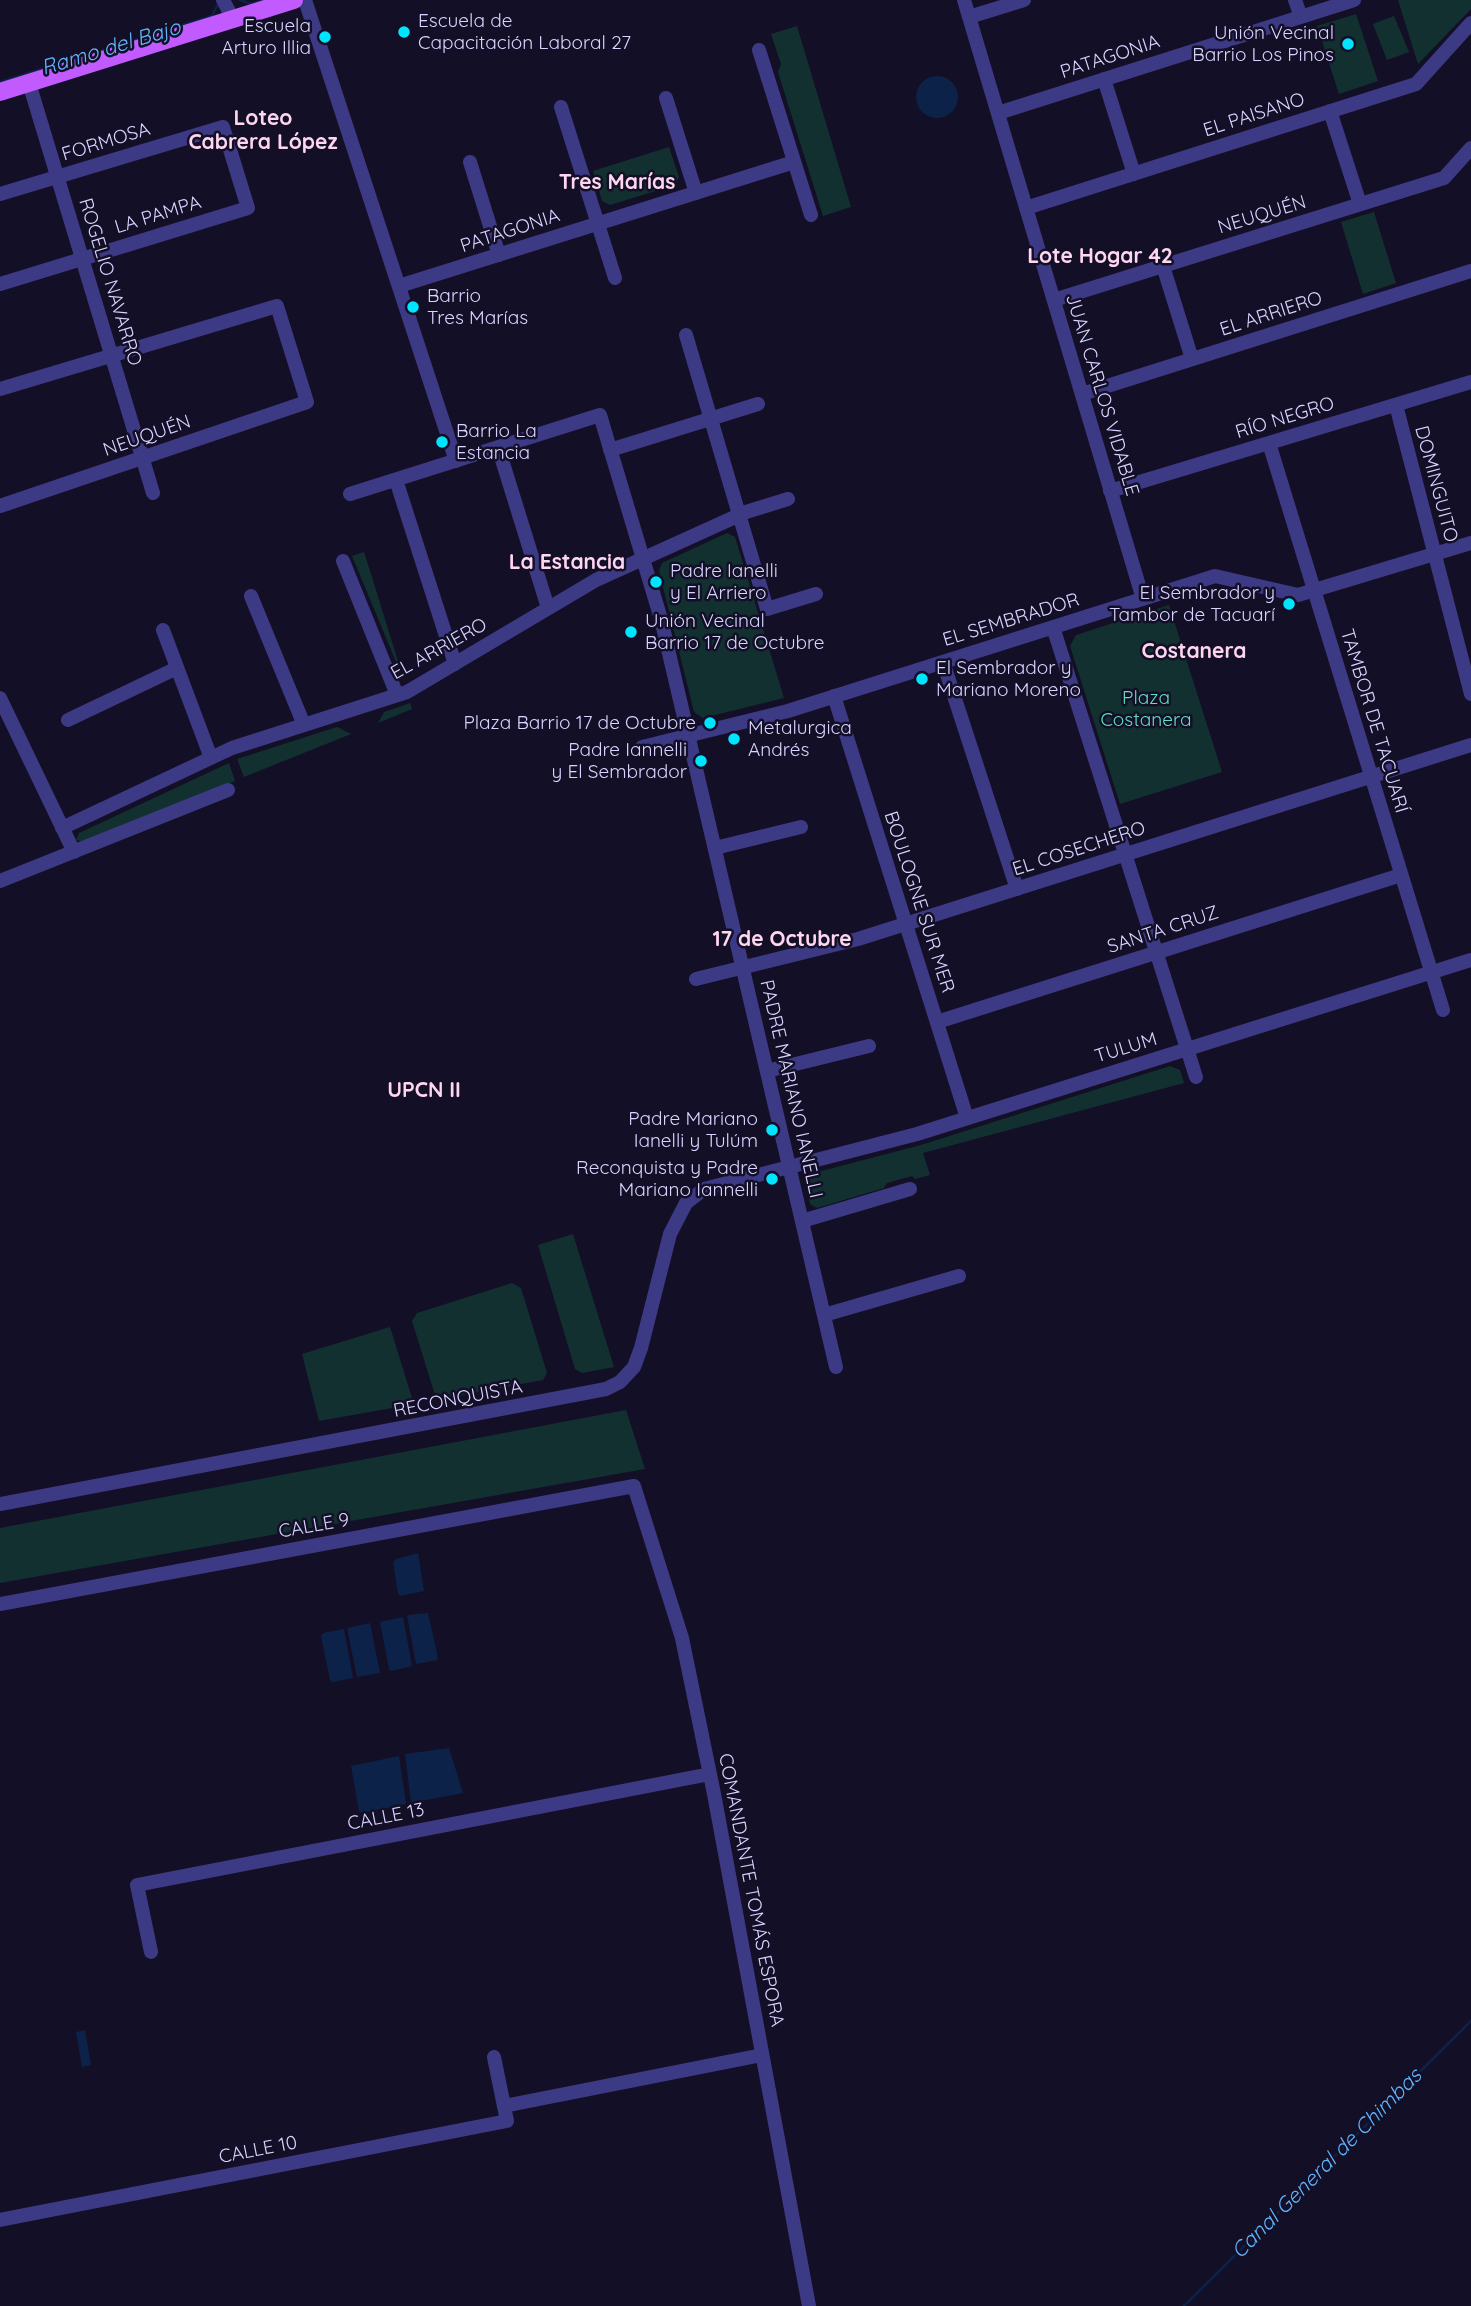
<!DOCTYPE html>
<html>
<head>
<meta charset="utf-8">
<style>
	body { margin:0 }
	canvas { display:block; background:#130f26 }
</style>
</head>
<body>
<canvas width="1471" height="2306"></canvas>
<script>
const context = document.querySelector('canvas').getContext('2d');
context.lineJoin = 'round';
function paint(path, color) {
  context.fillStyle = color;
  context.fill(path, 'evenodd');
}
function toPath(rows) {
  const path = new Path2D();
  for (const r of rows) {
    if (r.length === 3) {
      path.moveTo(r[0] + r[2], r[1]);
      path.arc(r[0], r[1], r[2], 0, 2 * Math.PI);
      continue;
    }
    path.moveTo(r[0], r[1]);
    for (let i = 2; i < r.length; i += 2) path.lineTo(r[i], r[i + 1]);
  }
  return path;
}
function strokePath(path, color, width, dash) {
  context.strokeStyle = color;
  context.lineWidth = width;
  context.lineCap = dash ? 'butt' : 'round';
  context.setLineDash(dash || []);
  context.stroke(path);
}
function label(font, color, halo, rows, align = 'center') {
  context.font = font + ' Quicksand,sans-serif';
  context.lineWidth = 5;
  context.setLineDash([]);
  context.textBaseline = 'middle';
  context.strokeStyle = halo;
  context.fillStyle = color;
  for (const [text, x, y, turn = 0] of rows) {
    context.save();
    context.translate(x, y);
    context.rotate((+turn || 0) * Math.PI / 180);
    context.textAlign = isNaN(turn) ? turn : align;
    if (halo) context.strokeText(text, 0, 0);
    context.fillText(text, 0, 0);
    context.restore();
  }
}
paint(toPath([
	[1398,0,1471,0,1471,9,1418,64],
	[1356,14,1378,81,1339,94,1317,26],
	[1394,16,1409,52,1387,60,1373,24],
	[797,26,851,207,823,216,778,72,781,64,771,34],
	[669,147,679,177,675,185,610,205,602,201,593,171],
	[1374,212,1396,283,1363,294,1341,222],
	[727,533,735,537,784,698,703,718,694,712,659,571,662,563],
	[364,552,376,590,404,681,352,556],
	[1169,605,1222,772,1120,804,1070,646,1076,635],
	[410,703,412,709,378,723,384,712],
	[337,727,351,734,244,777,237,759],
	[229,763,235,781,85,842,76,840,79,833],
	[1170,1066,1180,1070,1184,1083,923,1153,930,1175,915,1179,912,1176,887,1183,884,1188,817,1208,810,1204,805,1181,810,1174,921,1145],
	[573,1234,614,1367,582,1373,575,1369,538,1245],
	[512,1283,521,1288,547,1373,543,1380,441,1399,435,1395,412,1321,417,1313],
	[390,1327,412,1398,409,1405,319,1421,302,1354],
	[626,1410,645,1469,0,1583,0,1528]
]), '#12302f');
paint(toPath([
	[937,97,21],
	[418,1553,424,1591,401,1596,398,1594,393,1562,396,1559],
	[428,1613,438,1658,437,1660,416,1664,407,1615],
	[403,1617,412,1666,391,1671,389,1669,380,1622],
	[370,1623,380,1673,357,1677,347,1628],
	[344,1629,353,1678,333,1682,330,1680,321,1636,323,1633],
	[449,1748,463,1793,411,1803,405,1754],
	[399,1756,406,1804,361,1813,359,1811,351,1766],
	[85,2030,91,2065,82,2067,76,2032]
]), '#0c2248');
strokePath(toPath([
	[240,0,251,4,265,0],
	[0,82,212,16,217,6],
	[1184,2306,1471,2021]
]), '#0c2248', 2.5);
strokePath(toPath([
	[223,0,233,19],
	[305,0,456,461],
	[964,0,1143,599],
	[1295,0,1301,17],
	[969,17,1024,0],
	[759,50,811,215],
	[1104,79,1134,174],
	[29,83,153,493],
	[666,98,696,193],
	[561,107,615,278],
	[1330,111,1360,204],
	[998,113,1354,0],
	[470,162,499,255],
	[0,194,223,127,248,208,0,284],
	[1026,208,1416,84,1471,23],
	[1163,266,1192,359],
	[399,286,794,162],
	[1054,300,1444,178,1471,148],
	[686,335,767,609,816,594],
	[0,389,277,306,307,402,0,506],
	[1082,394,1471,271],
	[1396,405,1471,694],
	[1269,443,1443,1010],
	[498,447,548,608],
	[610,450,758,404],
	[396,480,455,664],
	[1110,491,1471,382],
	[350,494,600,415,661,619,836,1367],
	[343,561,397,695],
	[251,596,304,725],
	[1053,627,1196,1077],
	[163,630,211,758],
	[943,662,1017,889],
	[834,696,967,1118],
	[0,698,74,852],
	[68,720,177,668],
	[642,747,788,711,1215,576,1298,595,1471,543],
	[62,828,232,748,407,692,596,580,746,512,788,499],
	[715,848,801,827],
	[0,881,228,790],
	[696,979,858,939,1471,745],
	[937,1022,1401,875],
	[767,1071,869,1046],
	[802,1221,910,1189],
	[824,1315,959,1276],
	[0,1504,606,1389,620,1382,634,1367,641,1348,670,1234,686,1203,704,1189,917,1134,1471,960],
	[0,1604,634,1486,682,1638,714,1794,809,2306],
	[151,1952,137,1885,710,1774],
	[504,2106,762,2055],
	[0,2220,507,2121,494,2057]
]), '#3d3a85', 14);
strokePath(toPath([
	[0,92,294,0]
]), '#c25bff', 18);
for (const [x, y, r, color] of [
	[404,32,7,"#00e5ff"],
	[325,37,7,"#00e5ff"],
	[1348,44,7,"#00e5ff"],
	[413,307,7,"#00e5ff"],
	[442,442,7,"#00e5ff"],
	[656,582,7,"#00e5ff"],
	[1289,604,7,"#00e5ff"],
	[631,632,7,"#00e5ff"],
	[922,679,7,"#00e5ff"],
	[710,723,7,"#00e5ff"],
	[734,739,7,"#00e5ff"],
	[701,761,7,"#00e5ff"],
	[772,1130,7,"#00e5ff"],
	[772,1179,7,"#00e5ff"]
]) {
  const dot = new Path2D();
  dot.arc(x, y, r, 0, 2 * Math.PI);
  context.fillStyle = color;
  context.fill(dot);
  strokePath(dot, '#130f26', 2.5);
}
label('19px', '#d9d4ff', '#130f26', [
	["Escuela de",418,21],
	["Capacitación Laboral 27",418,43],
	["Escuela",311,26,"right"],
	["Arturo Illia",311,48,"right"],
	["Unión Vecinal",1334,33,"right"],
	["Barrio Los Pinos",1334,55,"right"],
	["Barrio",427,296],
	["Tres Marías",427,318],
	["Barrio La",456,431],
	["Estancia",456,453],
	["Padre Ianelli",670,571],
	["y El Arriero",670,593],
	["El Sembrador y",1275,593,"right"],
	["Tambor de Tacuarí",1275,615,"right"],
	["Unión Vecinal",645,621],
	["Barrio 17 de Octubre",645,643],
	["El Sembrador y",936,668],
	["Mariano Moreno",936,690],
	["Plaza Barrio 17 de Octubre",696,723,"right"],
	["Metalurgica",748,728],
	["Andrés",748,750],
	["Padre Iannelli",687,750,"right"],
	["y El Sembrador",687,772,"right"],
	["Padre Mariano",758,1119,"right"],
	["Ianelli y Tulúm",758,1141,"right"],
	["Reconquista y Padre",758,1168,"right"],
	["Mariano Iannelli",758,1190,"right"]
], 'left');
label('19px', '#d9d4ff', '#130f26', [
	["PATAGONIA",1110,57,-18],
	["EL PAISANO",1254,115,-18],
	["FORMOSA",106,142,-17],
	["LA PAMPA",158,215,-17],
	["NEUQUÉN",1262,215,-17],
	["PATAGONIA",510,231,-18],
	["ROGELIO NAVARRO",110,282,73],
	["EL ARRIERO",1271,314,-18],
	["JUAN CARLOS VIDABLE",1102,395,73],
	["RÍO NEGRO",1285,418,-17],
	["NEUQUÉN",147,436,-19],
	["DOMINGUITO",1436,484,75],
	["EL SEMBRADOR",1011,620,-17],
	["EL ARRIERO",439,649,-29],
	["TAMBOR DE TACUARÍ",1374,721,73],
	["EL COSECHERO",1079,849,-18],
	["BOULOGNE SUR MER",919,902,72],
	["SANTA CRUZ",1163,930,-18],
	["TULUM",1126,1048,-17],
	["PADRE MARIANO IANELLI",791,1089,77],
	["RECONQUISTA",458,1399,-11],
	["CALLE 9",314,1526,-10],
	["CALLE 13",386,1817,-11],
	["COMANDANTE TOMÁS ESPORA",751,1890,79],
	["CALLE 10",258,2150,-11]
]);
label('19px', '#5fe0c0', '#130f26', [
	["Plaza",1146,698],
	["Costanera",1146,720]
]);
label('italic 21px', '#62b6ff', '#130f26', [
	["Ramo del Bajo",111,48,-17],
	["Canal General de Chimbas",1327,2164,-45]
]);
label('bold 21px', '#ffd6f0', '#130f26', [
	["Loteo",263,119],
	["Cabrera López",263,143],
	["Tres Marías",617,183],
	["Lote Hogar 42",1100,257],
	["La Estancia",567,563],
	["Costanera",1194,652],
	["17 de Octubre",782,940],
	["UPCN II",424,1091]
]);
</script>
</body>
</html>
